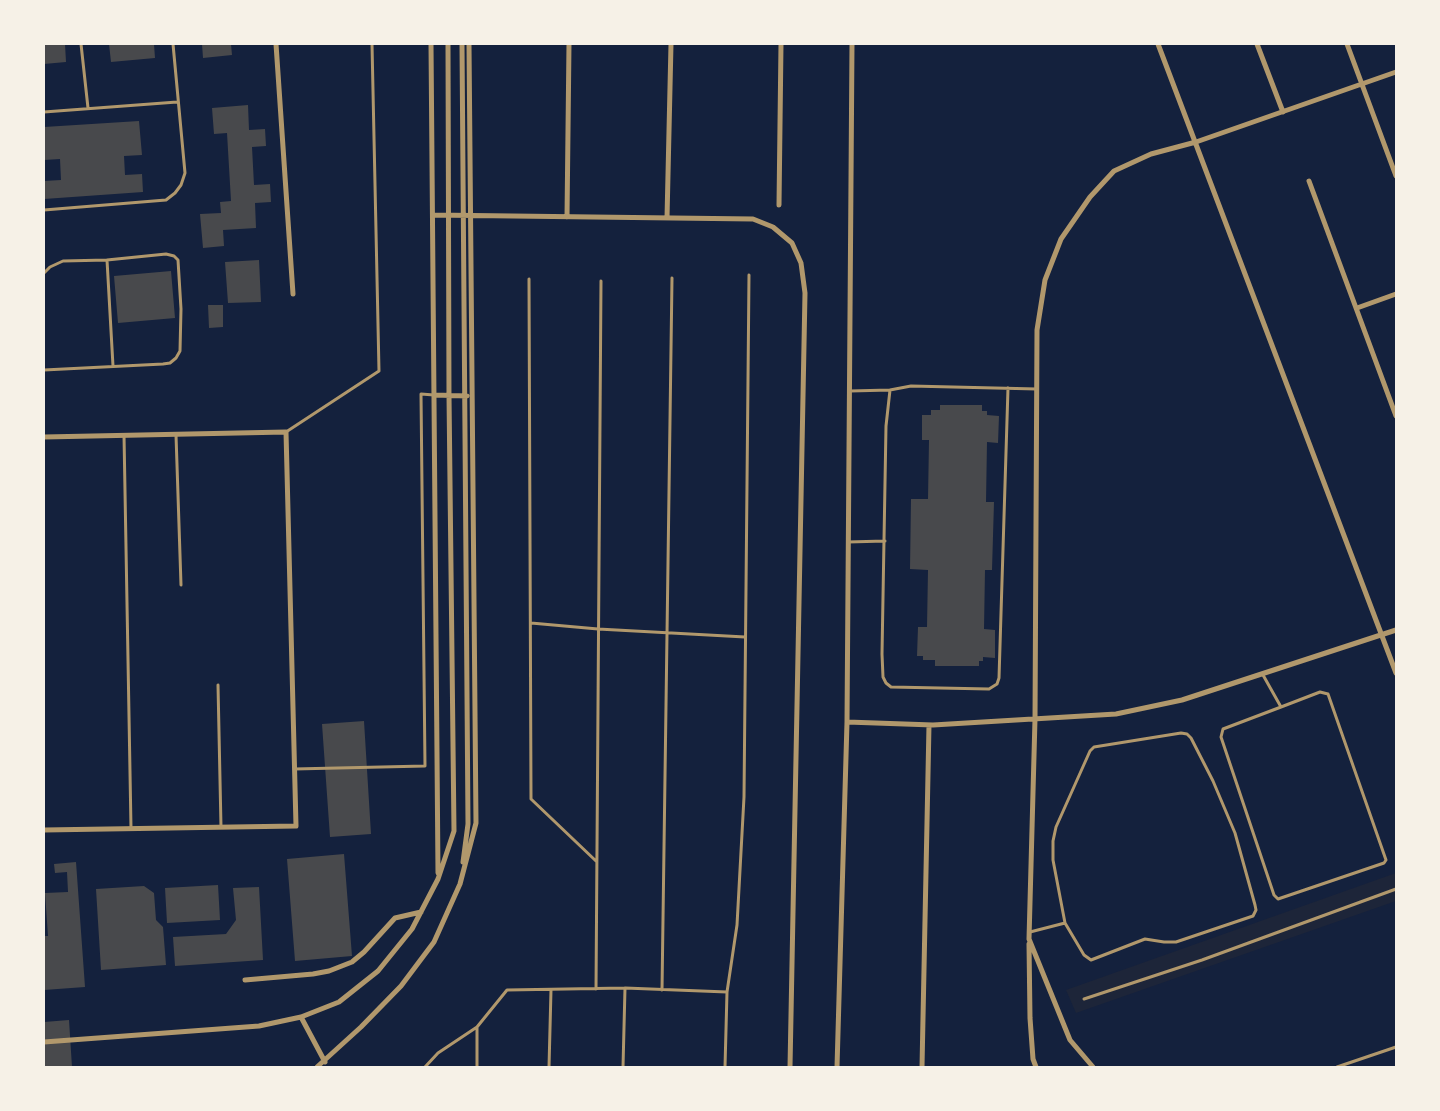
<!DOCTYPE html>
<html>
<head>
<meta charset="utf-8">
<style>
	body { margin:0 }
	#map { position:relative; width:1440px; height:1111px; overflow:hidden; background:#14213d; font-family:"PT Sans",sans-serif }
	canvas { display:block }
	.frame { position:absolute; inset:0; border:45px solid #f6f1e7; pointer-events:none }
</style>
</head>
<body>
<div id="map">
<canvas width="1440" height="1111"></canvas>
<div class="frame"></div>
</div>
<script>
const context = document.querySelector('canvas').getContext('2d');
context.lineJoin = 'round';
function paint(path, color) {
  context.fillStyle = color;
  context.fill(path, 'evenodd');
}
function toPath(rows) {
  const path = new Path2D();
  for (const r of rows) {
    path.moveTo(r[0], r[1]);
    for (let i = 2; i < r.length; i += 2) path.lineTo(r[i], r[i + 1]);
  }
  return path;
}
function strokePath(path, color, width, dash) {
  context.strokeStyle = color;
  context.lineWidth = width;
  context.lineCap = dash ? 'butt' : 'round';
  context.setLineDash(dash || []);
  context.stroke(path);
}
paint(toPath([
	[1396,873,1396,901,1076,1013,1066,990]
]), '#1d2539');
paint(toPath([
	[44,44,65,44,66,62,44,64],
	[109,44,154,44,155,58,111,62],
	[202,44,231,44,232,55,203,58],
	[248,105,249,130,265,129,266,146,252,147,254,185,270,184,271,202,255,203,256,228,223,230,224,246,203,248,200,214,221,213,220,202,231,201,227,133,214,134,212,108],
	[139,121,142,155,124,156,125,175,142,174,143,192,44,199,44,181,61,180,60,159,44,160,44,127],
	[259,260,261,302,228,303,225,262],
	[171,271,175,318,118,323,114,276],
	[208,305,223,305,223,327,209,328],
	[940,405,982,405,982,411,987,411,987,415,999,416,998,443,987,442,986,502,994,502,992,570,985,570,984,629,995,630,995,658,983,657,983,661,979,661,979,666,935,666,935,660,923,660,923,656,917,656,918,627,927,627,928,570,910,569,911,499,928,499,929,440,922,440,922,415,931,415,931,410,940,410],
	[364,721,371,834,330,837,322,724],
	[344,854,352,956,295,961,287,859],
	[76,862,85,987,44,990,44,936,48,936,45,893,68,892,67,872,55,873,54,864],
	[218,885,220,920,167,923,165,888],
	[144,886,154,893,156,920,163,927,166,965,101,970,96,889],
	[259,887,263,960,175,966,173,937,226,934,236,920,233,888],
	[69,1020,72,1067,44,1067,44,1022]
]), '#48494c');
strokePath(toPath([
	[81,44,88,108],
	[44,112,177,102],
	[44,210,166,200,175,193,181,185,185,173,173,44],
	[44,273,50,267,63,261,107,260,113,366],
	[529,279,531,799,596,861],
	[44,370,163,364,170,363,176,358,180,351,181,309,178,260,174,256,166,254,107,260],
	[1008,388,999,678,997,684,989,689,891,687,886,683,883,677,882,654,886,426,890,390,911,386,1037,389],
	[850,391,890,390],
	[286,432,379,371,372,44],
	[124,435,131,828],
	[176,435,181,585],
	[848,542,885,541],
	[531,623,598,629,745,637],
	[1263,675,1281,707,1320,692,1328,694,1386,860,1384,863,1278,899,1274,895,1221,737,1223,729,1281,707],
	[218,685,221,827],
	[294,769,425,766,421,394,434,395],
	[1030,932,1065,923,1084,955,1091,960,1145,939,1164,942,1176,942,1253,916,1256,910,1255,905,1235,833,1213,781,1191,738,1187,734,1181,733,1094,747,1090,751,1056,827,1053,841,1053,860,1065,923],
	[596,989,601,281],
	[662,990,672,278],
	[1084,999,1202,960,1396,889],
	[425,1067,438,1053,477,1027,507,990,625,988,727,992],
	[477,1067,477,1027],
	[549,1067,551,990],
	[623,1067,625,988],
	[725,1067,727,992,737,925,744,797,749,275],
	[1337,1067,1396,1047]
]), '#b1986c', 3);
strokePath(toPath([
	[276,44,293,294],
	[431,44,438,873],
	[462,44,468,824,463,862],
	[1158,44,1396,673],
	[1257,44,1283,112],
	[1347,44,1396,176],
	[1309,181,1396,416],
	[779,205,781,44],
	[433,215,753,219,773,227,792,243,801,263,805,293,790,1067],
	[567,217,569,44],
	[667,218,671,44],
	[1357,308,1396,294],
	[435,395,467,396],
	[44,437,286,432,296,826,44,830],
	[847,722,933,725,1116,714,1182,700,1396,630],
	[1029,944,1030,1018,1033,1059,1036,1067],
	[245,980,313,974,329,971,352,962,364,952,395,918,421,912],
	[301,1017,325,1062],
	[44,1042,259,1026,301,1017,339,1002,378,971,412,929,438,879,454,831,449,395,448,44],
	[317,1067,361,1027,401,986,434,942,460,884,476,823,469,44],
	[837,1067,847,722,852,44],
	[922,1067,929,725],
	[1093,1067,1070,1040,1029,939,1035,719,1037,330,1045,280,1061,239,1090,197,1114,171,1151,154,1196,142,1396,72]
]), '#b1986c', 5);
</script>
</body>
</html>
